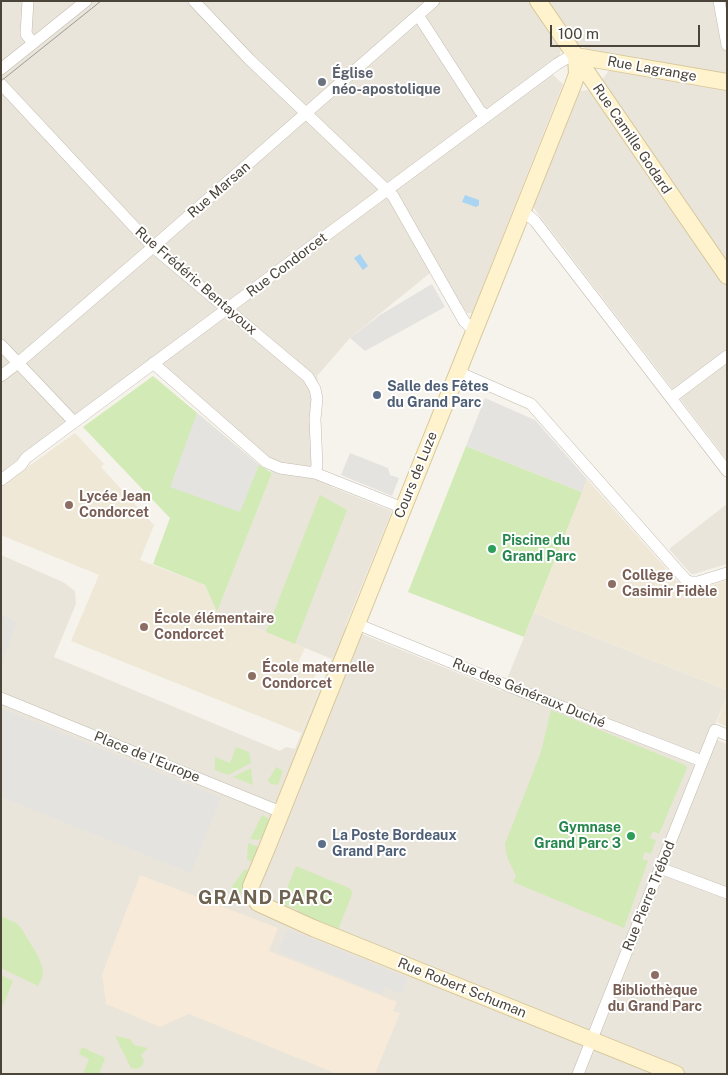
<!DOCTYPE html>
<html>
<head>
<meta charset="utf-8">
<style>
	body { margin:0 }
	#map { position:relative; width:728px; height:1075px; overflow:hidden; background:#f6f3ec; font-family:"Public Sans",sans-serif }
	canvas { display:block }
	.frame { position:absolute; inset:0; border:2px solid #4b4439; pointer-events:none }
	.scale { position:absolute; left:550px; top:25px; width:150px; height:22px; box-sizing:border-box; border:2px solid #4b4439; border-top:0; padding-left:6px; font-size:15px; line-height:18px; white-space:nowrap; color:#4b4439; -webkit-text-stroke:4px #fff; paint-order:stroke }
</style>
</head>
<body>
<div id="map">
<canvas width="728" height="1075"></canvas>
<div class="frame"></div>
<div class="scale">100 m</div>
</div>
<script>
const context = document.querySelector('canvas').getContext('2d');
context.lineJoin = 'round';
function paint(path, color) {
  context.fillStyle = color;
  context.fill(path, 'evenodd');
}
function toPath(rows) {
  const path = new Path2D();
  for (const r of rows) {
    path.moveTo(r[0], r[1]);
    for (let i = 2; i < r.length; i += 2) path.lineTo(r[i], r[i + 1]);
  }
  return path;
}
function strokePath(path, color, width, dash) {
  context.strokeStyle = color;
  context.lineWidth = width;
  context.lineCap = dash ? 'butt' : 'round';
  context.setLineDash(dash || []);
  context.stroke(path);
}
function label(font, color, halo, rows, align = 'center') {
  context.font = font + ' "Public Sans",sans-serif';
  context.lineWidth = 4;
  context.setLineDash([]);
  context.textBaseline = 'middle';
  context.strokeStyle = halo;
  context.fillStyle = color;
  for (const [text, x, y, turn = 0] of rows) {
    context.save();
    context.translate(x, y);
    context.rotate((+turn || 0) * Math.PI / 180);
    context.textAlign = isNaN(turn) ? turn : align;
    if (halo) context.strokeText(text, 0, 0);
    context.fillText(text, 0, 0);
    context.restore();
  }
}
paint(toPath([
	[1,1,528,1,561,50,553,75,563,84,472,313,467,313,435,269,350,338,317,376,321,404,320,474,332,487,392,511,345,627,502,691,534,613,727,690,727,696,710,737,727,744,727,1074,1,1074,1,555,63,582,75,591,76,604,54,657,280,751,286,747,295,749,332,659,217,612,272,473,156,357,1,472],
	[548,1,727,1,727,75,589,51,577,43],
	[610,69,727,89,727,460,533,207,580,91,589,90,602,80],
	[727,504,727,564,694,574,691,574,669,549]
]), '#eae5da');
paint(toPath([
	[140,875,278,928,269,951,397,1002,393,1011,400,1013,375,1074,337,1074,189,1014,160,1027,106,1004,102,974]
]), '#f7ead8');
paint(toPath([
	[75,433,104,464,101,467,154,525,140,560,205,585,217,612,305,648,298,663,317,671,313,681,321,685,301,733,71,641,99,575,1,535,1,486],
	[587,479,686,591,690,592,727,580,727,690,534,613],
	[727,696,727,727,717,722]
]), '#efe8d6');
paint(toPath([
	[153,376,259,465,272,473,217,612,205,585,153,564,170,518,83,427],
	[466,446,582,492,524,637,408,592],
	[320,495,347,510,295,644,266,632],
	[551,710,685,765,687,768,659,834,653,831,650,838,656,840,651,854,645,852,642,859,648,861,624,928,513,882,516,876,507,857,505,844,541,752],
	[236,747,249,752,251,763,228,775,215,770,215,757,230,763],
	[276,767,283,771,278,785,271,784,268,781],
	[251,768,253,785,233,777],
	[262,815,266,817,269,819,263,838,257,840,250,839],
	[248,843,259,847,254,862,247,860],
	[296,866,349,888,352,891,352,894,338,930,297,913,298,910,281,903],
	[245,869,250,872,239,897,232,886],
	[1,916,16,923,21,928,38,956,43,970,42,978,38,986,1,968],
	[1,975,13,981,1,1010],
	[115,1036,130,1039,134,1045,148,1048,141,1055,144,1061,142,1066,137,1069,131,1068],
	[82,1047,105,1058,99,1074,83,1074,89,1059,79,1054]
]), '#d2eab5');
paint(toPath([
	[432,284,445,307,365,351,350,338,380,315],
	[485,398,535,420,587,479,582,492,466,446],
	[197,413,259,465,240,512,170,487],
	[350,453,388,468,390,475,399,478,392,496,341,475],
	[1,615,17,622,1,664],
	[3,709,221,798,191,873,1,797,1,714],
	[288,929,408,978,402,994,384,987,381,994,278,952]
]), '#e5e3e0');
paint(toPath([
	[465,195,479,200,479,205,476,207,462,202],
	[360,254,368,266,363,270,354,258]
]), '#a9d4f2');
const street = toPath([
	[28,1,26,34,33,43],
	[194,1,249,59,393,196,464,321,474,331],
	[719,1,727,45],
	[418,15,480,111,487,116],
	[1,69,86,1],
	[1,84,153,247,308,377,315,389,317,399,315,419,317,466,315,473],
	[522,212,529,216,535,221,727,471],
	[1,345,74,422],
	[153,363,266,462,280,468,315,473,403,508],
	[458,372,531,404,686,580,691,582,698,582,727,573],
	[1,376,18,363,160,241,434,1],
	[671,398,727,356],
	[1,480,21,465,26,458,557,64,567,58,576,56],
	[357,624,521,691,702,761],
	[1,698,281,812],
	[660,868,727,893],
	[578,1074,715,730,727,735]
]);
const secondary = toPath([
	[538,1,727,276],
	[576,56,577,74,573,85,267,848,251,886,252,895,258,903,313,928,676,1074],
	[576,56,727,82]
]);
strokePath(street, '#c2bbae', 12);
strokePath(secondary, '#d6c79b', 18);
strokePath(street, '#fff', 11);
strokePath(secondary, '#fff3cd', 16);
strokePath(toPath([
	[1,81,101,1]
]), '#9a9a9a', 1);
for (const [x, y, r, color] of [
	[322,82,5,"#6b7280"],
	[377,395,5,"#5c6f8a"],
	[69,505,5,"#8d6e63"],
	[492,549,5,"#2e9e5b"],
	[612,584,5,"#8d6e63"],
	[144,627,5,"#8d6e63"],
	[252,676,5,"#8d6e63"],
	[631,836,5,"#2e9e5b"],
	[322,844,5,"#5c6f8a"],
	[655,975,5,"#8d6e63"]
]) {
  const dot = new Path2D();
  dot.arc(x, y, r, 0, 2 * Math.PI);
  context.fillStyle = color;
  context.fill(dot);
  strokePath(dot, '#fff', 2);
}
label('14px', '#4b4439', '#fff', [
	["Rue Lagrange",652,69,10],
	["Rue Camille Godard",632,139,56],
	["Rue Marsan",219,190,-41],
	["Rue Condorcet",287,265,-37],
	["Rue Frédéric Bentayoux",196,281,41],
	["Cours de Luze",416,475,-68],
	["Rue des Généraux Duché",529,693,22],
	["Place de l'Europe",147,757,22],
	["Rue Pierre Trébod",649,896,-68],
	["Rue Robert Schuman",462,988,22]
]);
label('bold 14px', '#5b616d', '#fff', [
	["Église",332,74],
	["néo-apostolique",332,90]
], 'left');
label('bold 14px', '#4e5e75', '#fff', [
	["Salle des Fêtes",387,387],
	["du Grand Parc",387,403],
	["La Poste Bordeaux",332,836],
	["Grand Parc",332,852]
], 'left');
label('bold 14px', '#785e54', '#fff', [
	["Lycée Jean",79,497],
	["Condorcet",79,513],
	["Collège",622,576],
	["Casimir Fidèle",622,592],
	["École élémentaire",154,619],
	["Condorcet",154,635],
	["École maternelle",262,668],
	["Condorcet",262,684],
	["Bibliothèque",655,991,"center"],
	["du Grand Parc",655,1007,"center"]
], 'left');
label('bold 14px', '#27864d', '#fff', [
	["Piscine du",502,541],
	["Grand Parc",502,557],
	["Gymnase",621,828,"right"],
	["Grand Parc 3",621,844,"right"]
], 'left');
context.letterSpacing = '1px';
label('bold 19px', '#6e6250', '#fff', [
	["GRAND PARC",266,898]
]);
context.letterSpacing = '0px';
</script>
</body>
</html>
